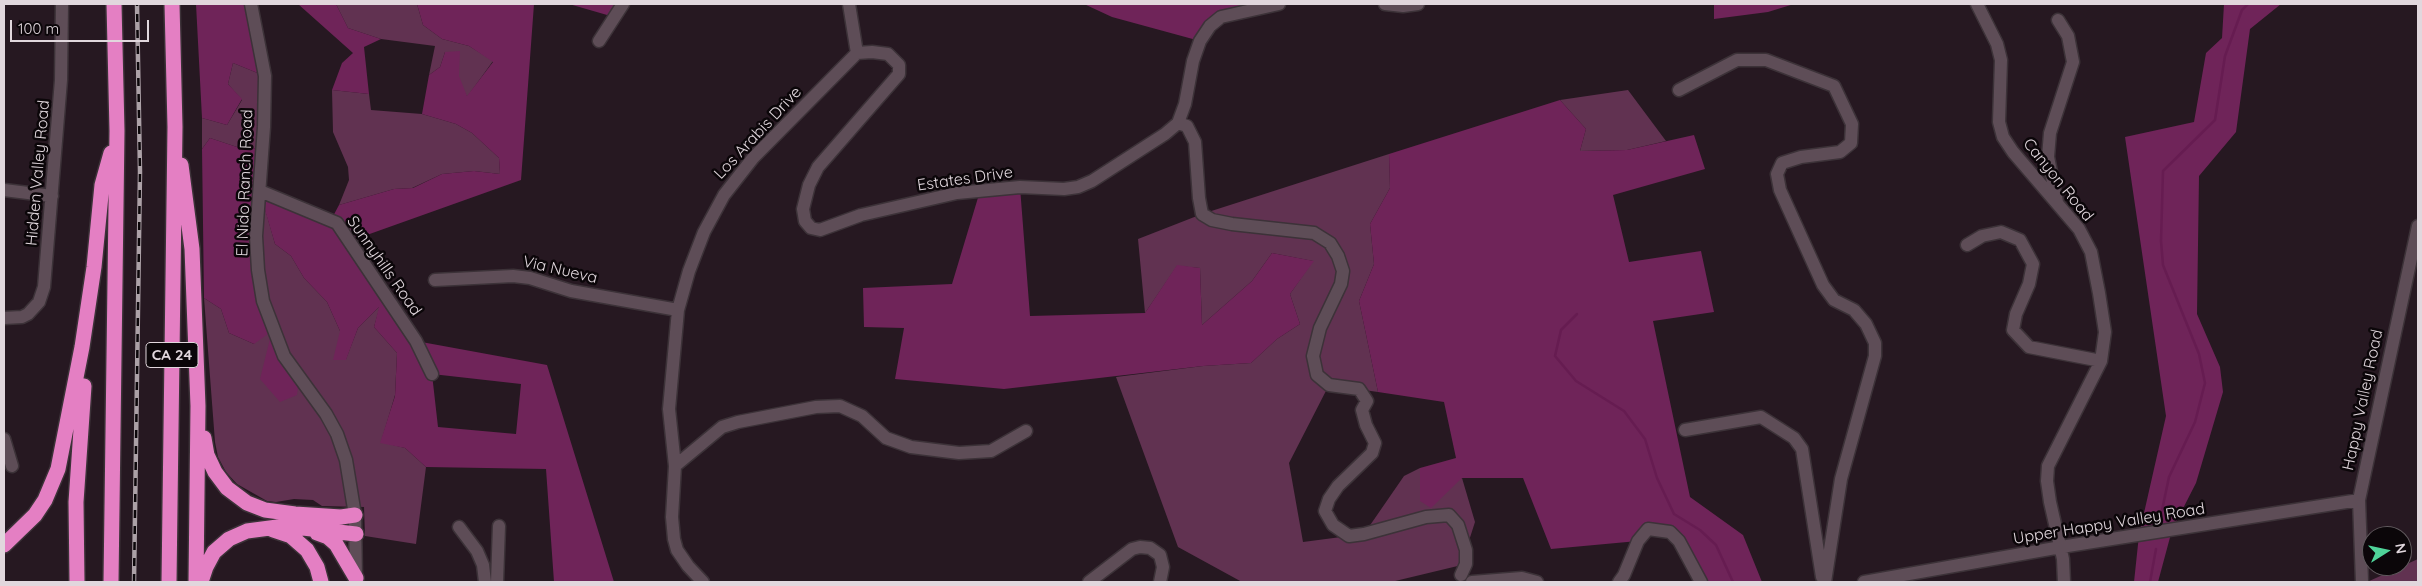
<!DOCTYPE html>
<html>
<head>
<meta charset="utf-8">
<style>
	body { margin:0 }
	#map { position:relative; width:2422px; height:586px; overflow:hidden; background:#261821; font-family:Quicksand,sans-serif }
	canvas { display:block }
	.frame { position:absolute; inset:0; border:5px solid #e1d7dd; pointer-events:none }
	.north { position:absolute; left:2362px; top:526px; width:50px; height:50px; box-sizing:border-box; background:#0b0609; border:1px solid #615a5e; border-radius:50%; rotate:80deg; font-size:14px; font-weight:700; line-height:20px; text-align:center; color:#e1d7dd }
	.north::after { content:''; display:block; margin:auto; width:18px; height:22px; background:#4fd399; clip-path:polygon(50% 0,100% 100%,50% 72%,0 100%) }
	.scale { position:absolute; left:10px; top:20px; width:139px; height:22px; box-sizing:border-box; border:2px solid #e1d7dd; border-top:0; padding-left:6px; font-size:15px; line-height:18px; white-space:nowrap; color:#e1d7dd; -webkit-text-stroke:4px #0b0609; paint-order:stroke }
</style>
</head>
<body>
<div id="map">
<canvas width="2422" height="586"></canvas>
<div class="frame"></div>
<div class="north">N</div>
<div class="scale">100 m</div>
</div>
<script>
const context = document.querySelector('canvas').getContext('2d');
context.lineJoin = 'round';
function paint(path, color) {
  context.fillStyle = color;
  context.fill(path, 'evenodd');
}
function toPath(rows) {
  const path = new Path2D();
  for (const r of rows) {
    path.moveTo(r[0], r[1]);
    for (let i = 2; i < r.length; i += 2) path.lineTo(r[i], r[i + 1]);
  }
  return path;
}
function strokePath(path, color, width, dash) {
  context.strokeStyle = color;
  context.lineWidth = width;
  context.lineCap = dash ? 'butt' : 'round';
  context.setLineDash(dash || []);
  context.stroke(path);
}
function label(font, color, halo, rows, align = 'center') {
  context.font = font + ' Quicksand,sans-serif';
  context.lineWidth = 5;
  context.setLineDash([]);
  context.textBaseline = 'middle';
  context.strokeStyle = halo;
  context.fillStyle = color;
  for (const [text, x, y, turn = 0] of rows) {
    context.save();
    context.translate(x, y);
    context.rotate((+turn || 0) * Math.PI / 180);
    context.textAlign = isNaN(turn) ? turn : align;
    if (halo) context.strokeText(text, 0, 0);
    context.fillText(text, 0, 0);
    context.restore();
  }
}
paint(toPath([
	[336,4,417,4,423,25,442,39,469,46,493,61,467,97,445,52,440,67,429,75,435,46,381,39,348,28],
	[233,63,265,76,263,149,237,147,210,138,202,149,202,118,227,125,242,100,228,84],
	[332,90,369,94,371,110,422,114,456,124,472,133,499,158,500,174,474,171,442,174,412,188,394,189,339,205,349,180,348,167,333,132],
	[1628,90,1666,141,1627,150,1580,151,1586,129,1560,100],
	[1389,154,1390,188,1370,224,1374,264,1359,301,1378,392,1329,385,1289,463,1303,542,1364,534,1404,476,1420,468,1420,501,1462,478,1475,522,1466,550,1466,564,1391,582,1242,582,1178,547,1116,377,1203,366,1251,363,1277,339,1300,324,1290,294,1313,261,1272,253,1252,281,1202,325,1200,268,1177,266,1145,313,1138,239,1202,214],
	[260,191,275,244,291,256,304,278,327,302,340,331,346,359,358,328,380,306,374,327,397,353,395,395,381,442,405,448,426,467,416,544,365,536,364,507,322,506,313,500,294,499,276,502,267,501,237,484,226,472,218,457,215,442,204,298,221,309,229,333,254,344,263,301],
	[2418,559,2418,582,2367,582]
]), '#613251');
paint(toPath([
	[196,4,251,4,265,76,233,63,228,84,242,99,227,125,202,118],
	[298,4,336,4,348,28,381,39,364,47,369,94,332,90,342,63,353,53],
	[417,4,534,4,521,180,350,241,416,341,547,365,614,582,554,582,546,469,426,467,405,448,380,443,395,396,397,353,374,327,379,307,358,328,346,360,333,360,340,331,327,302,304,278,291,256,275,244,260,193,263,301,299,378,297,395,280,402,260,379,272,331,254,344,229,333,221,309,204,298,202,149,210,138,237,147,263,149,260,191,331,220,339,205,394,189,413,188,442,174,474,171,500,174,499,158,472,133,456,124,422,114,429,75,440,67,445,52,460,51,459,76,467,96,493,62,469,46,442,39,423,25],
	[432,374,521,384,516,434,438,427],
	[569,4,623,4,614,17],
	[1084,4,1279,4,1221,18,1200,41,1112,17],
	[1714,4,1794,4,1768,12,1714,19],
	[2224,4,2281,4,2250,29,2236,132,2199,176,2197,314,2220,367,2223,392,2196,483,2172,530,2158,582,2134,582,2139,535,2166,416,2125,137,2194,122,2206,53,2222,38],
	[1560,100,1586,129,1580,151,1627,150,1694,135,1705,169,1613,195,1629,262,1701,251,1714,312,1653,321,1690,497,1743,535,1762,582,1701,582,1679,541,1655,529,1638,541,1551,549,1523,478,1462,478,1431,508,1420,501,1420,468,1456,458,1444,402,1378,392,1359,301,1374,264,1370,224,1390,188,1389,154],
	[1020,187,1030,316,1145,313,1177,265,1200,268,1202,325,1252,281,1272,253,1314,261,1290,294,1300,324,1277,339,1251,363,1203,366,1004,389,895,379,904,328,864,327,863,288,952,284,980,191]
]), '#6f2459');
strokePath(toPath([
	[1577,314,1561,330,1555,356,1576,381,1624,411,1645,439,1657,478,1674,514,1700,530,1716,545,1733,582],
	[2161,515,2169,477,2195,422,2205,383,2199,354,2163,265,2161,241,2163,171,2215,120,2225,56,2242,10,2248,4],
	[2150,582,2156,549]
]), '#661c51', 2.5);
const minor = toPath([
	[251,4,265,76,264,127,256,236,258,270,263,301,284,356,326,414,337,434,346,460,355,515,356,580],
	[1385,4,1403,6,1418,4],
	[1977,4,1997,44,2001,60,1999,122,2003,137,2013,152,2079,229,2091,252,2099,293,2105,332,2101,361,2048,466,2047,481,2050,502,2063,559,2064,582],
	[599,41,623,4],
	[857,53,872,52,888,54,899,65,899,74,818,167,809,185,803,209,805,221,811,228,820,230,861,215,957,193,1020,187,1064,189,1078,187,1092,181,1165,134,1178,123,1185,104,1193,61,1200,41,1210,26,1221,17,1279,4],
	[1679,90,1737,60,1766,60,1834,86,1852,124,1851,143,1840,152,1801,157,1782,163,1777,174,1780,190,1823,285,1834,300,1854,310,1866,324,1875,343,1875,356,1841,479,1825,582],
	[1178,123,1187,126,1195,142,1199,198,1202,214,1212,220,1232,224,1314,233,1330,243,1338,256,1343,271,1341,284,1320,328,1313,356,1317,375,1329,385,1359,389,1367,401,1362,410,1366,425,1375,443,1372,453,1338,486,1329,499,1325,511,1333,525,1349,536,1364,534,1426,517,1449,515,1458,525,1466,550,1466,564,1461,575],
	[4,190,52,196],
	[260,191,337,223,416,341,432,374],
	[2057,202,2048,157,2050,133,2073,62,2068,36,2058,20],
	[1967,245,1982,236,2001,232,2020,240,2033,264,2029,284,2016,314,2013,330,2029,347,2101,361],
	[435,280,513,276,530,278,571,291,678,310],
	[4,318,22,317,28,314,39,302,44,287,61,80,62,4],
	[1685,430,1761,417,1794,438,1802,449,1822,577],
	[4,439,12,466],
	[675,466,722,427,738,422,816,407,840,406,862,416,886,438,911,447,959,453,991,451,1026,431],
	[459,527,477,551,483,565,485,582],
	[497,582,499,526],
	[703,582,688,566,677,550,674,539,672,517,675,466,669,409,678,310,689,271,704,232,724,195,753,158,857,53,849,4],
	[1089,582,1132,549,1140,547,1150,548,1160,555,1163,567,1160,582],
	[1472,582,1522,578,1537,582],
	[1619,582,1624,575,1638,541,1648,529,1670,532,1679,541,1701,582],
	[1864,582,2061,547,2359,500],
	[2362,582,2359,500,2418,226]
]);
const highway = toPath([
	[181,165,192,249,198,406,196,582],
	[204,438,207,455,215,472,227,488,247,503,265,510,295,514,341,517,355,515],
	[273,530,291,536,307,550,317,567,321,582],
	[317,533,328,537,336,544,356,578],
	[4,545,35,515,45,500,58,469,82,347,94,267,102,185,111,153],
	[77,582,76,502,84,386],
	[111,582,117,131,114,4],
	[169,582,175,127,172,4],
	[201,582,206,567,214,552,229,539,247,531,285,526,356,534]
]);
strokePath(minor, '#3c3238', 15);
strokePath(highway, '#3c3238', 18);
strokePath(minor, '#5e4d57', 12);
strokePath(highway, '#e47fc3', 15);
const rail = toPath([
	[134,582,140,172,137,4]
]);
strokePath(rail, '#aca1a7', 4.5);
strokePath(rail, '#0b0609', 2.5, [8]);
for (const [x, y, w] of [
	[172,355,52]
]) {
  const box = new Path2D();
  box.roundRect(x - w / 2, y - 12.5, w, 25, 4);
  context.fillStyle = '#0b0609';
  context.fill(box);
  strokePath(box, '#e1d7dd', 1);
}
label('bold 15px', '#e1d7dd', null, [
	["CA 24",172,355]
]);
label('16px', '#e1d7dd', '#0b0609', [
	["Los Arabis Drive",758,133,-47],
	["Hidden Valley Road",38,173,-85],
	["Estates Drive",965,179,-8],
	["Canyon Road",2058,180,51],
	["El Nido Ranch Road",245,183,-88],
	["Sunnyhills Road",384,266,55],
	["Via Nueva",560,270,13],
	["Happy Valley Road",2363,400,-78],
	["Upper Happy Valley Road",2109,524,-9]
]);
</script>
</body>
</html>
